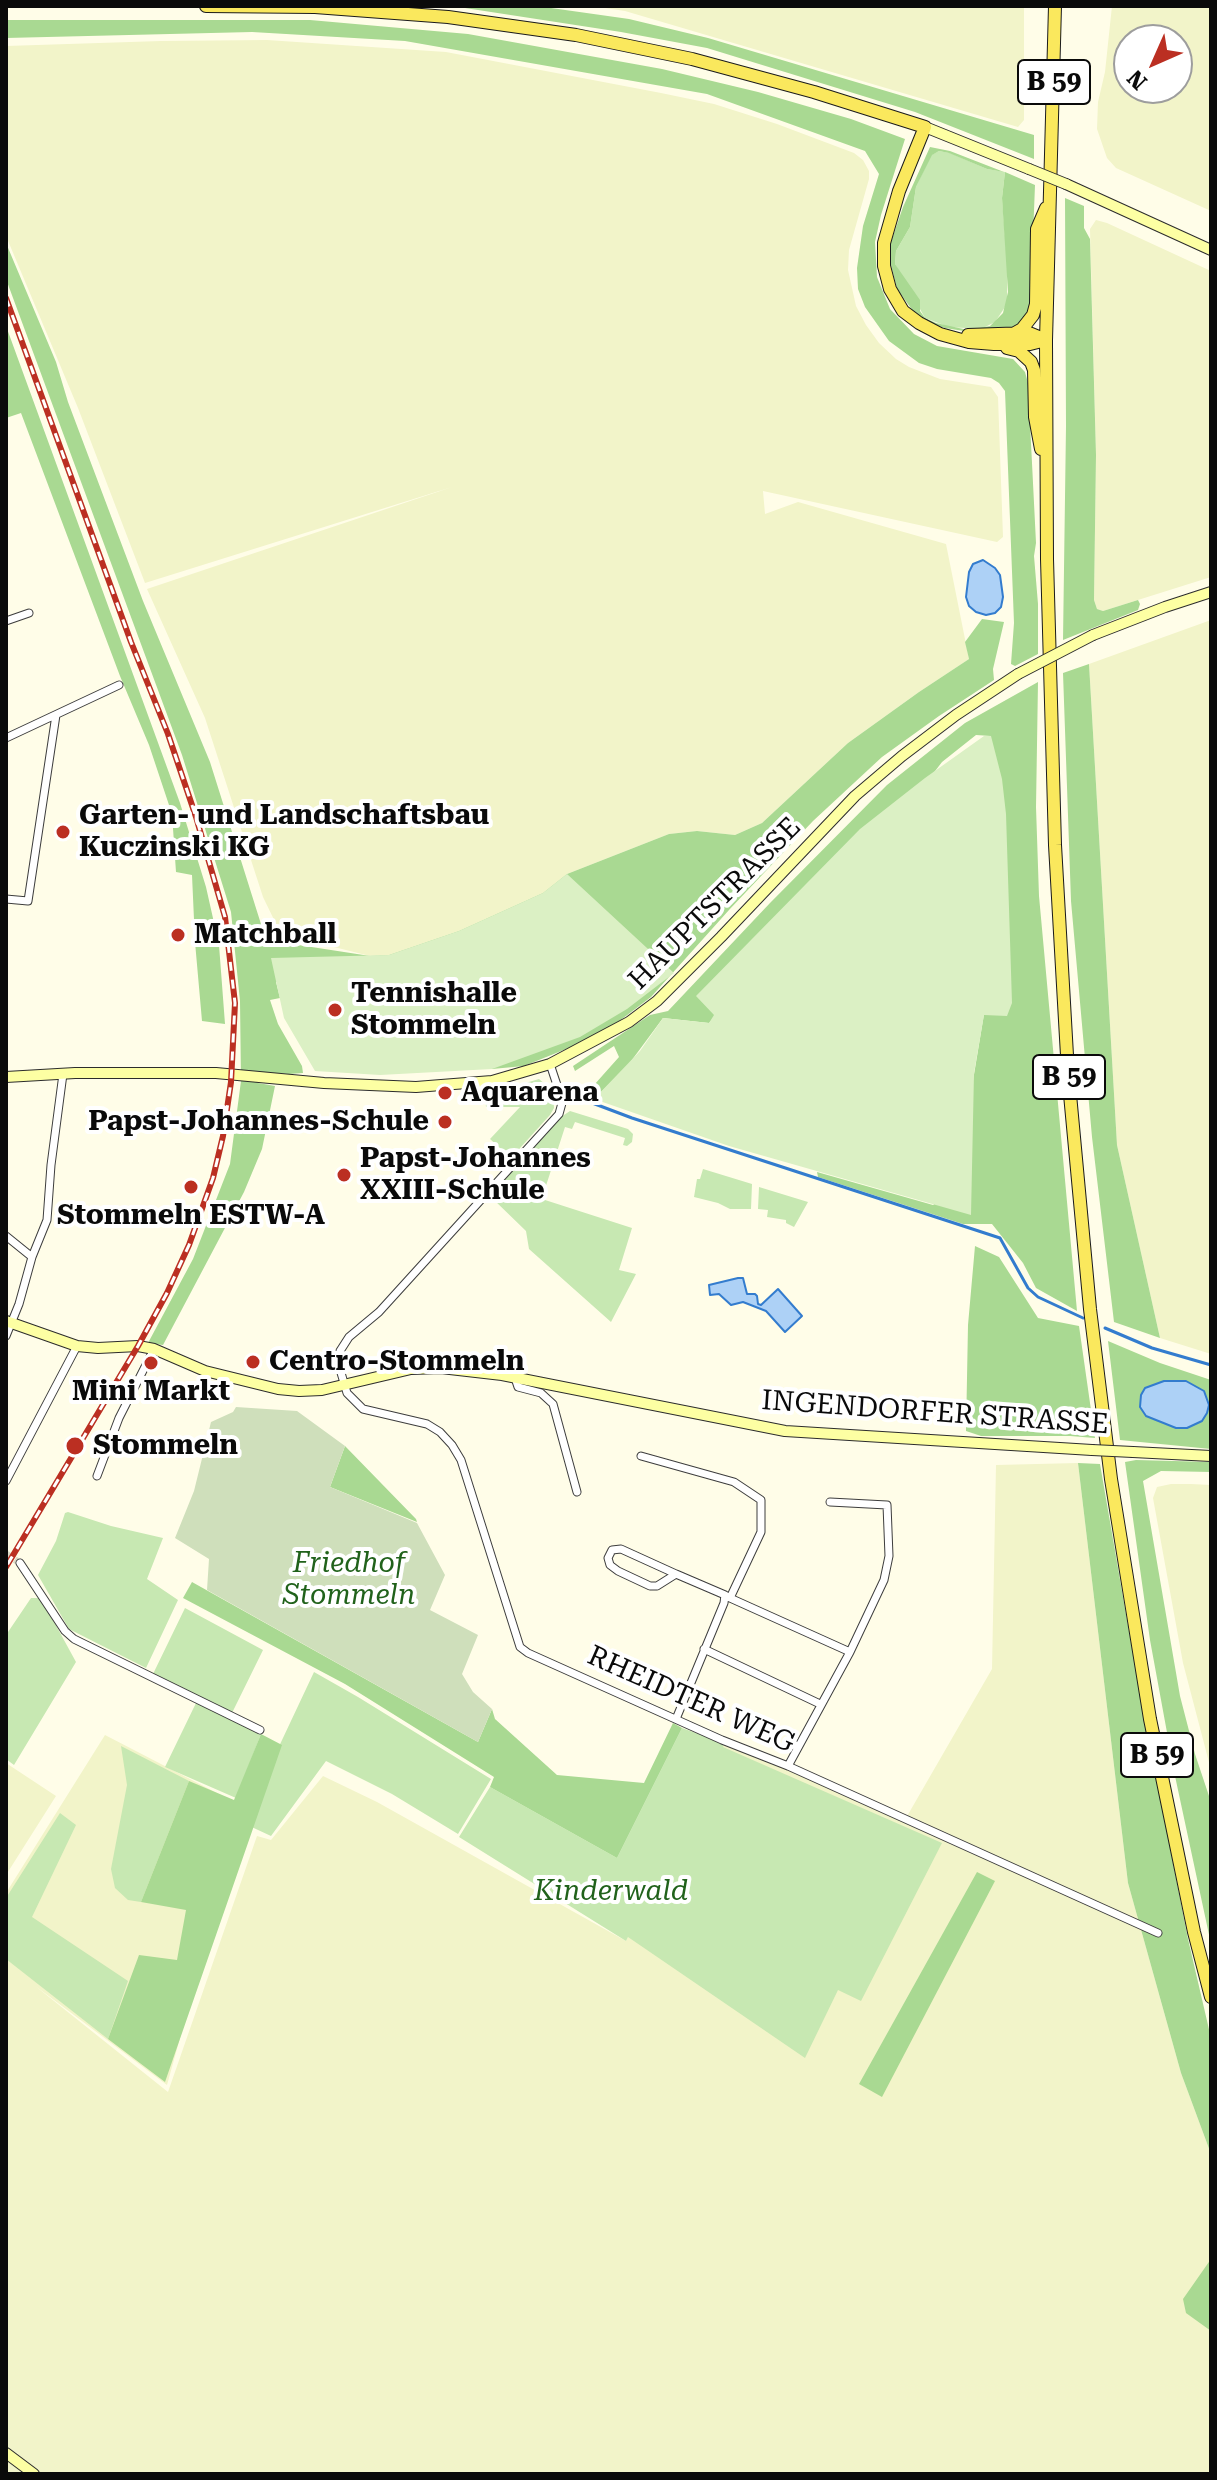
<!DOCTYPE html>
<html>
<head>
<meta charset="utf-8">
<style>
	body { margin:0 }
	#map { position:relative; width:1217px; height:2480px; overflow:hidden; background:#fffde8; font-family:"Roboto Serif",serif }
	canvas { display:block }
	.frame { position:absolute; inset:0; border:8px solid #0a0a0a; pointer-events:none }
	.north { position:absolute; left:1113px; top:24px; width:80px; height:80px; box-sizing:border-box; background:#fff; border:2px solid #9d9d9d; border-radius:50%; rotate:225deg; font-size:22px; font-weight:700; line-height:32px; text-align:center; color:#0a0a0a }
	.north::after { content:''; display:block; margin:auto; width:28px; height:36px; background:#bb2f22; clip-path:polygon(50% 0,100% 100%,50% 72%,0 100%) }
</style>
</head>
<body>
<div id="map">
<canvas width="1217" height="2480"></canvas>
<div class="frame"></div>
<div class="north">N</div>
</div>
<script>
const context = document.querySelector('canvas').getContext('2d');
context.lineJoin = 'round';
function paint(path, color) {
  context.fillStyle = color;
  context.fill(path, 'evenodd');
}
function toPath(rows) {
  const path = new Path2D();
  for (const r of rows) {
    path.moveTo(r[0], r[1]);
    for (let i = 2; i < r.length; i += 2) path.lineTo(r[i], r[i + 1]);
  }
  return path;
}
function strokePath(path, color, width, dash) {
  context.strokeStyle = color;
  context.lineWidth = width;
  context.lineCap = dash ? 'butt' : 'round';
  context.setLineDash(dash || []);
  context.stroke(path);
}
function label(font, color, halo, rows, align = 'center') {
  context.font = font + ' "Roboto Serif",serif';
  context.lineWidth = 8;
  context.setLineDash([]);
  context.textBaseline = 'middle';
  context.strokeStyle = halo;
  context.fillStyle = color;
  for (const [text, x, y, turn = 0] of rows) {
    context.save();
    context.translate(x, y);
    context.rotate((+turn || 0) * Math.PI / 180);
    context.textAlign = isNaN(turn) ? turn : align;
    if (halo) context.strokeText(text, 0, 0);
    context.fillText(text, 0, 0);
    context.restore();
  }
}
paint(toPath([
	[592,6,1024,6,1024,120,1018,127,625,11],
	[1112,6,1211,6,1211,211,1116,168,1107,158,1097,129,1098,102,1105,72],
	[1129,40,1177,40,1177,88,1129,88],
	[267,40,446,52,661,93,714,104,777,124,854,153,863,160,869,171,869,179,849,250,848,270,856,306,866,325,879,343,896,359,909,367,940,379,991,387,998,397,1003,537,997,542,763,491,765,514,798,502,946,544,969,659,919,692,848,743,762,823,735,835,697,831,669,834,567,874,543,893,459,931,389,955,370,956,298,938,279,930,263,897,205,718,147,589,452,487,145,583,78,408,6,236,6,46,161,41],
	[1096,220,1107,223,1211,271,1211,577,1103,611,1097,609,1094,600,1096,455,1090,229],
	[1211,620,1211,1354,1160,1338,1117,1145,1089,664],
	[1078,1463,1128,1883,1181,2073,1211,2154,1211,2474,6,2474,6,1893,105,1735,244,1807,167,2085,34,1985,168,2092,257,1836,271,1840,323,1776,377,1802,626,1941,724,1743,906,1818,992,1669,996,1465],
	[1191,1484,1211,1485,1211,1770,1183,1663,1153,1498,1157,1487,1171,1484],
	[6,1763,56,1796,6,1875]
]), '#f2f4c9');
paint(toPath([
	[939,151,950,153,987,169,1005,172,1002,198,1007,263,1007,304,995,322,981,329,949,327,925,318,895,264,896,251,910,227,916,187,931,155],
	[539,1079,553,1091,554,1108,550,1115,511,1158,490,1139,520,1107,486,1107,485,1095],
	[570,1111,628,1129,633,1134,632,1142,627,1146,623,1145,625,1138,575,1122,572,1129,565,1127,542,1198,507,1190,496,1192,495,1190,561,1117],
	[703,1169,752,1184,751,1209,730,1209,718,1203,694,1197,697,1179,700,1179],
	[759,1187,808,1202,794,1227,786,1223,786,1220,767,1217,768,1210,758,1209],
	[498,1194,545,1200,632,1228,619,1270,636,1274,611,1322,529,1249,526,1231,492,1198],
	[68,1512,111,1526,163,1538,147,1579,178,1600,146,1668,69,1629,38,1575,56,1541,65,1513],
	[31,1598,41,1598,76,1662,14,1765,6,1759,6,1635],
	[185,1608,263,1650,232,1713,153,1674],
	[314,1672,358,1697,491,1779,458,1834,392,1794,326,1761,271,1836,243,1823],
	[196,1703,261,1734,236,1798,165,1767],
	[682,1728,724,1743,723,1747,942,1843,861,2001,838,1990,805,2058,628,1937,626,1941,459,1837,490,1787,617,1858],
	[121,1746,189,1781,141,1902,128,1900,115,1888,111,1869,127,1785],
	[60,1813,76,1825,32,1917,128,1981,108,2039,6,1959,6,1898]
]), '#c7e8b2');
paint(toPath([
	[452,6,537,6,629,19,708,38,1034,135,1034,159,915,112,707,48,621,32],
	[6,20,310,20,468,34,662,69,758,92,851,119,905,139,881,215,875,242,877,277,890,309,914,334,937,346,1013,359,1025,372,1028,383,1036,543,1034,556,1038,604,1038,654,1015,666,1011,664,1014,623,1005,391,999,383,991,378,937,369,919,363,889,341,865,307,858,289,857,268,863,226,879,174,865,151,707,94,405,41,252,32,6,38],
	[930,147,950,151,1004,172,987,169,949,153,939,151,932,155,916,187,910,227,896,251,895,264,920,300,920,311,925,318,936,323,968,330,990,326,1003,313,1008,292,1002,198,1005,172,1035,185,1030,314,1016,327,970,332,945,328,933,324,913,311,897,289,890,261,891,242,903,207],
	[1065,198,1084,206,1084,228,1090,239,1096,455,1094,600,1097,609,1103,611,1138,600,1140,604,1138,610,1063,640,1066,426],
	[6,243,56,362,68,402,143,601,210,762,266,940,370,956,389,955,459,931,543,893,567,874,669,834,697,831,735,835,762,823,848,743,919,692,969,659,965,642,982,619,1004,622,993,669,994,680,939,716,882,757,813,821,729,910,651,997,618,1022,576,1045,524,1066,492,1069,485,1063,297,978,276,982,280,998,270,1000,278,1024,302,1066,303,1073,289,1074,259,1072,258,1083,275,1086,262,1149,244,1192,163,1345,148,1343,193,1259,230,1164,241,1081,240,1001,231,912,182,755,6,279],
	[6,326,180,803,206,887,219,945,225,1024,202,1021,195,942,192,875,176,872,172,814,149,745,120,676,21,413,6,418],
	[1089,664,1117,1145,1160,1338,1114,1322,1092,1137,1071,901,1063,673],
	[1038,682,1036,807,1039,896,1077,1311,1036,1288,1023,1263,992,1224,963,1224,818,1177,817,1172,933,1205,955,1190,984,1014,991,736,976,735,942,762,929,779,709,1023,663,1018,626,1068,600,1093,586,1094,619,1057,614,1046,575,1071,573,1066,650,1015,668,1011,770,903,887,785,965,723],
	[975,1246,999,1257,1038,1318,1079,1326,1095,1438,1070,1436,981,1436,966,1431,968,1325],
	[1108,1341,1160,1363,1211,1380,1211,1449,1120,1440],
	[345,1446,416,1519,417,1522,330,1487],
	[1136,1460,1211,1462,1211,1472,1161,1471,1143,1481,1180,1696,1195,1754,1211,1802,1211,1944,1175,1776,1150,1640,1125,1462],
	[1078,1463,1100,1464,1141,1701,1188,1939,1211,2038,1211,2154,1181,2073,1128,1883],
	[192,1582,478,1742,492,1709,495,1719,557,1775,644,1783,673,1723,682,1728,617,1858,490,1787,494,1777,345,1684,183,1598],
	[261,1734,282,1745,165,2082,108,2039,139,1955,177,1960,186,1910,141,1902,189,1781,234,1800],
	[977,1872,995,1881,882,2097,859,2084],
	[1211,2259,1211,2331,1186,2313,1183,2299]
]), '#a9d992');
paint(toPath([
	[236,1407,297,1411,345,1446,330,1487,417,1523,445,1575,430,1610,478,1635,462,1674,473,1692,492,1709,478,1742,207,1590,209,1559,175,1538,194,1491,211,1422,233,1412]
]), '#cfdfbb');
paint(toPath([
	[984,736,991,736,1002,779,1006,814,1012,1003,1007,1016,984,1015,974,1073,971,1215,729,1146,594,1099,640,1051,663,1018,709,1023,714,1015,696,996,860,829,925,778],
	[567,874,674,973,627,1009,580,1037,492,1069,380,1075,315,1071,284,1018,271,958,389,955,459,931,543,893]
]), '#dbf0c4');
const water = toPath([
	[983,560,995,568,1000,575,1003,597,1001,607,995,613,986,615,976,612,969,606,966,597,969,572,973,564,983,560],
	[738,1278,743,1278,747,1294,755,1294,757,1296,758,1304,761,1305,778,1289,802,1316,785,1332,766,1311,743,1302,731,1305,719,1294,710,1295,709,1285,738,1278],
	[1164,1381,1186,1381,1204,1391,1209,1405,1207,1413,1202,1421,1187,1428,1176,1428,1146,1416,1140,1407,1141,1395,1145,1388,1164,1381]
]);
paint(water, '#add1f6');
strokePath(water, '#337cce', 2);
strokePath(toPath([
	[579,1098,632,1118,1000,1238,1028,1288,1038,1297,1083,1318],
	[1105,1328,1152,1348,1211,1365]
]), '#337cce', 3);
strokePath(toPath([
	[6,1554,20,1563]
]), '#dad9c7', 7, [7, 3.5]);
const street = toPath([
	[6,621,29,613],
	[6,738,119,685],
	[6,899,28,901,56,715],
	[550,1064,561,1097,562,1103,559,1114,379,1312,349,1337,340,1351,339,1366,347,1393,363,1409,427,1424,440,1432,452,1445,461,1460,520,1647,528,1653,722,1740,788,1766,1158,1933],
	[6,1236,32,1257],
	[6,1336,19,1304,32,1257,47,1220,51,1165,63,1074],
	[515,1378,518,1387,541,1393,553,1404,577,1492],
	[641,1456,734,1482,761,1500,761,1532,730,1598,725,1595],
	[97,1476,119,1418,154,1349],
	[6,1481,77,1346],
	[20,1563,65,1631,74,1639,260,1730],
	[676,1574,621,1549,612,1550,608,1558,610,1565,618,1571,650,1586,657,1586,676,1574,725,1595,724,1603,676,1719],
	[730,1598,850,1652],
	[704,1649,820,1704],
	[788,1766,850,1652,884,1580,889,1556,887,1505,830,1502]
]);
const secondary = toPath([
	[925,127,1029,169],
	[1066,184,1211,250],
	[1093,635,1165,607,1211,592],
	[6,1077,75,1073,216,1073,324,1083,416,1087,492,1081,550,1064,629,1022,657,1001,721,937,855,796,902,756,956,715,1018,674],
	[6,1321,77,1346,98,1348,138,1346,154,1349,205,1371,278,1389,299,1391,322,1390,411,1369,441,1368,502,1375,785,1431,1092,1450],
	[1133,1452,1211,1456],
	[6,2453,34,2474]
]);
const primary = toPath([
	[206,6,315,7,448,17,576,35,692,59,814,92,925,127,899,191,884,243,884,266,890,289,903,311,919,323,940,334,969,342,994,344,1030,344,1046,340],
	[1055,6,1046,340,1047,559,1055,845,1068,1073,1090,1309,1111,1479,1150,1719,1194,1932,1211,1997],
	[1013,334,1022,329,1033,315,1036,304,1037,229,1046,208],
	[968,335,1029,333,1046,340],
	[1007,348,1019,351,1031,362,1034,370,1035,417,1041,449]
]);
strokePath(street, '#3d3d3d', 9);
strokePath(secondary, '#2c2c2c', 12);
strokePath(primary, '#1b1b1b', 14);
strokePath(street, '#fff', 7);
strokePath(secondary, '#fdffa3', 10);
strokePath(primary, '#fae85d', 12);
const rail = toPath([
	[6,298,131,642,168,734,196,817,225,917,235,1003,231,1082,223,1136,213,1178,189,1245,167,1293,138,1346,6,1567]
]);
strokePath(rail, '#bb2f22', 6);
strokePath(rail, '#fff', 3, [9]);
const secondaryBridge = toPath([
	[1029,169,1066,184],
	[1018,674,1093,635],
	[1092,1450,1133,1452]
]);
strokePath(secondaryBridge, '#2c2c2c', 12, []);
strokePath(secondaryBridge, '#fdffa3', 10);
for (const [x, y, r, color] of [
	[63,832,8,"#bb2f22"],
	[178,935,8,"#bb2f22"],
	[335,1010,8,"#bb2f22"],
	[445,1093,8,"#bb2f22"],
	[445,1122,8,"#bb2f22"],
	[344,1175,8,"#bb2f22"],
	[191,1187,8,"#bb2f22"],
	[253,1362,8,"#bb2f22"],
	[151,1363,8,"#bb2f22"],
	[75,1446,10,"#bb2f22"]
]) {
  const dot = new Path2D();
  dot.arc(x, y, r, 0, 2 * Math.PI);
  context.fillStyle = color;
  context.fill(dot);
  strokePath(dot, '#fff', 3);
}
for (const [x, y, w] of [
	[1054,82,72],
	[1069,1077,72],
	[1157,1755,72]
]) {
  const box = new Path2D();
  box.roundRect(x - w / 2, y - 22, w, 44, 6);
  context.fillStyle = '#fff';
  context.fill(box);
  strokePath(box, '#0a0a0a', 2);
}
label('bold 26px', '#0a0a0a', null, [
	["B 59",1054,82],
	["B 59",1069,1077],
	["B 59",1157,1755]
]);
label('bold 28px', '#0a0a0a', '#fff', [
	["Garten- und Landschaftsbau",79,816],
	["Kuczinski KG",79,848],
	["Matchball",194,935],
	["Tennishalle",351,994],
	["Stommeln",351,1026],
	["Aquarena",461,1093],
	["Papst-Johannes-Schule",429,1122,"right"],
	["Papst-Johannes",360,1159],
	["XXIII-Schule",360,1191],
	["Stommeln ESTW-A",191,1216,"center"],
	["Centro-Stommeln",269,1362],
	["Mini Markt",151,1392,"center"],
	["Stommeln",93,1446]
], 'left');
label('28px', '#0a0a0a', '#fff', [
	["HAUPTSTRASSE",715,904,-45],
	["INGENDORFER STRASSE",935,1413,4],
	["RHEIDTER WEG",691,1700,24]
]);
label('italic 28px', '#21621b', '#fff', [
	["Friedhof",349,1564],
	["Stommeln",349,1596],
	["Kinderwald",611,1892]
]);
</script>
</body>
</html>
